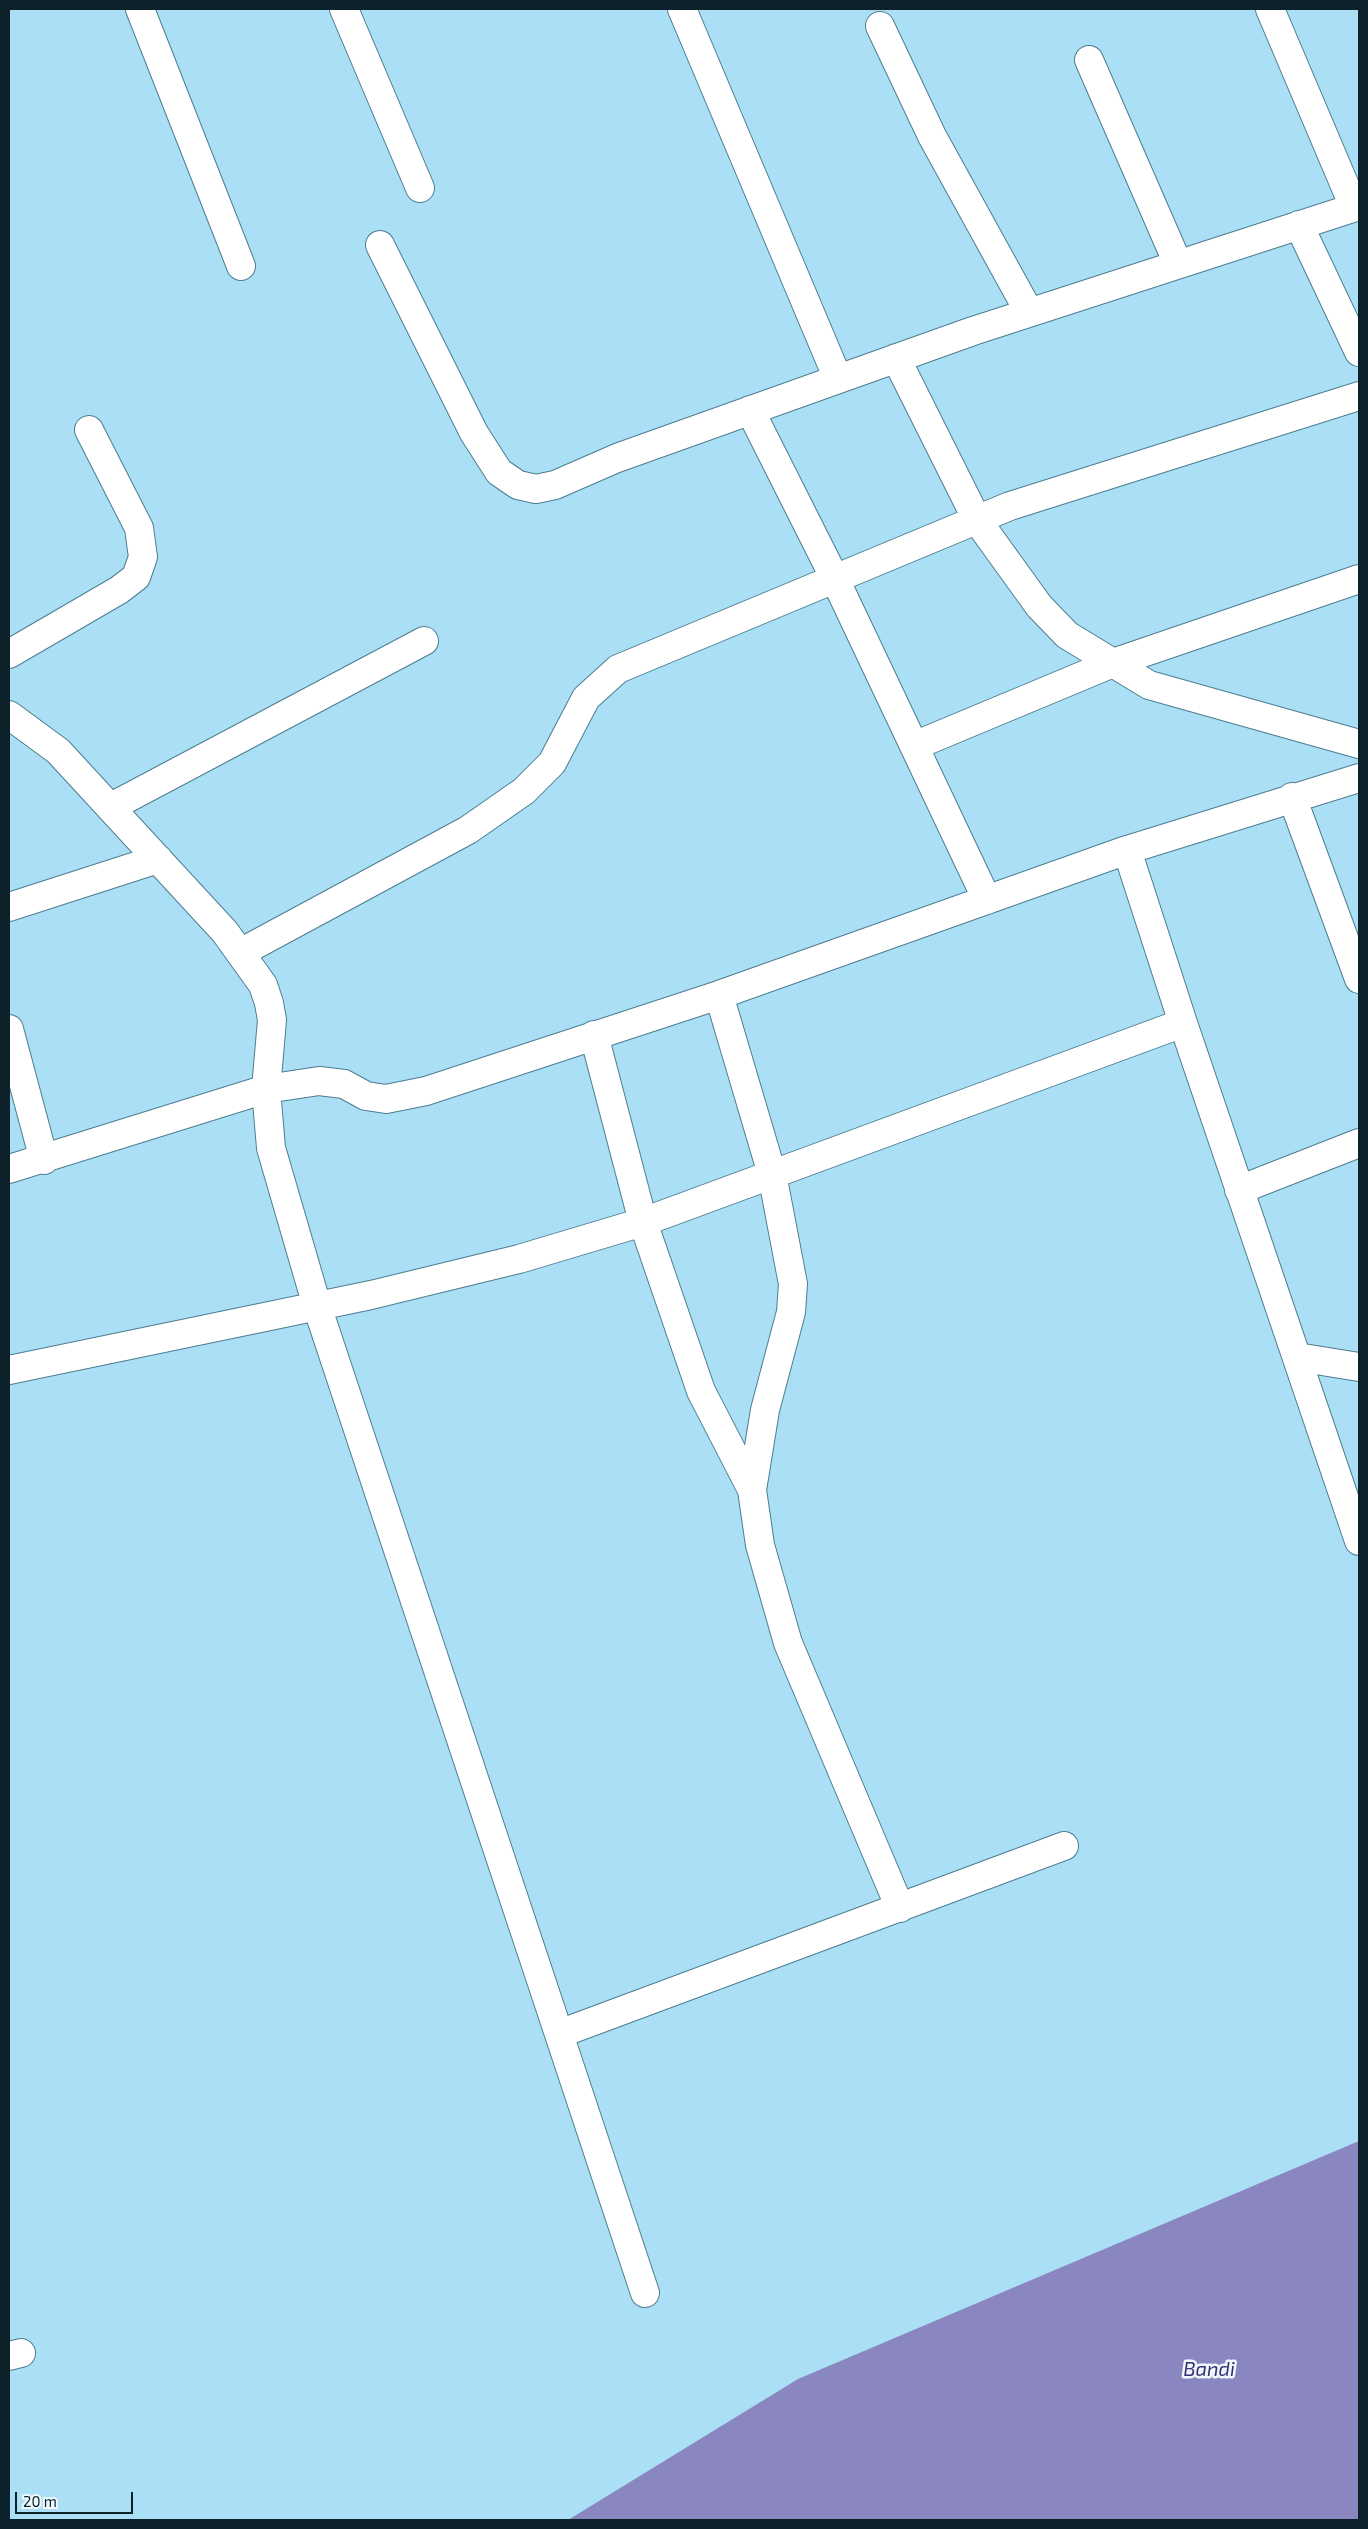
<!DOCTYPE html>
<html>
<head>
<meta charset="utf-8">
<style>
	body { margin:0 }
	#map { position:relative; width:1368px; height:2529px; overflow:hidden; background:#abdff5; font-family:"Exo 2",sans-serif }
	canvas { display:block }
	.frame { position:absolute; inset:0; border:10px solid #0c2129; pointer-events:none }
	.scale { position:absolute; left:15px; top:2492px; width:118px; height:22px; box-sizing:border-box; border:2px solid #0c2129; border-top:0; padding-left:6px; font-size:15px; line-height:18px; white-space:nowrap; color:#0c2129; -webkit-text-stroke:4px #eff9fd; paint-order:stroke }
</style>
</head>
<body>
<div id="map">
<canvas width="1368" height="2529"></canvas>
<div class="frame"></div>
<div class="scale">20 m</div>
</div>
<script>
const context = document.querySelector('canvas').getContext('2d');
context.lineJoin = 'round';
function paint(path, color) {
  context.fillStyle = color;
  context.fill(path, 'evenodd');
}
function toPath(rows) {
  const path = new Path2D();
  for (const r of rows) {
    path.moveTo(r[0], r[1]);
    for (let i = 2; i < r.length; i += 2) path.lineTo(r[i], r[i + 1]);
  }
  return path;
}
function strokePath(path, color, width, dash) {
  context.strokeStyle = color;
  context.lineWidth = width;
  context.lineCap = dash ? 'butt' : 'round';
  context.setLineDash(dash || []);
  context.stroke(path);
}
function label(font, color, halo, rows, align = 'center') {
  context.font = font + ' "Exo 2",sans-serif';
  context.lineWidth = 5;
  context.setLineDash([]);
  context.textBaseline = 'middle';
  context.strokeStyle = halo;
  context.fillStyle = color;
  for (const [text, x, y, turn = 0] of rows) {
    context.save();
    context.translate(x, y);
    context.rotate((+turn || 0) * Math.PI / 180);
    context.textAlign = isNaN(turn) ? turn : align;
    if (halo) context.strokeText(text, 0, 0);
    context.fillText(text, 0, 0);
    context.restore();
  }
}
paint(toPath([
	[1359,2141,1359,2520,568,2520,798,2379]
]), '#8a87c0');
const minor = toPath([
	[140,9,241,266],
	[344,9,420,188],
	[682,9,838,379],
	[1270,9,1354,207],
	[880,26,932,136,1029,312],
	[1089,60,1178,264],
	[1299,225,1359,352],
	[380,245,474,433,499,472,518,485,536,489,555,485,617,458,973,331,1359,206],
	[896,358,977,520,1039,606,1067,635,1149,685,1359,744],
	[750,410,835,579,987,900],
	[9,654,119,590,136,577,143,557,139,528,89,430],
	[9,715,58,751,225,932,263,985,269,1003,272,1020,266,1089,271,1148,317,1306,645,2293],
	[914,746,1113,663,1359,579],
	[1292,797,1359,979],
	[111,807,424,641],
	[1127,850,1183,1023,1359,1541],
	[9,907,158,859],
	[240,953,468,830,524,791,552,763,586,698,618,669,1010,506,1359,396],
	[719,995,772,1174,793,1284,791,1312,765,1410,752,1490,760,1545,788,1643,900,1908],
	[9,1029,44,1160],
	[594,1035,643,1222,701,1391,752,1490],
	[9,1169,266,1089,319,1081,344,1084,366,1096,386,1099,426,1091,719,995,1127,850,1359,778],
	[1239,1190,1359,1143],
	[1297,1357,1359,1367],
	[9,1370,371,1295,519,1259,643,1222,1183,1023],
	[559,2034,1064,1846],
	[9,2356,21,2353]
]);
strokePath(minor, '#4c7d91', 30);
strokePath(minor, '#fff', 28);
label('italic 20px', '#3a2f74', '#eff9fd', [
	["Bandi",1209,2369]
]);
</script>
</body>
</html>
